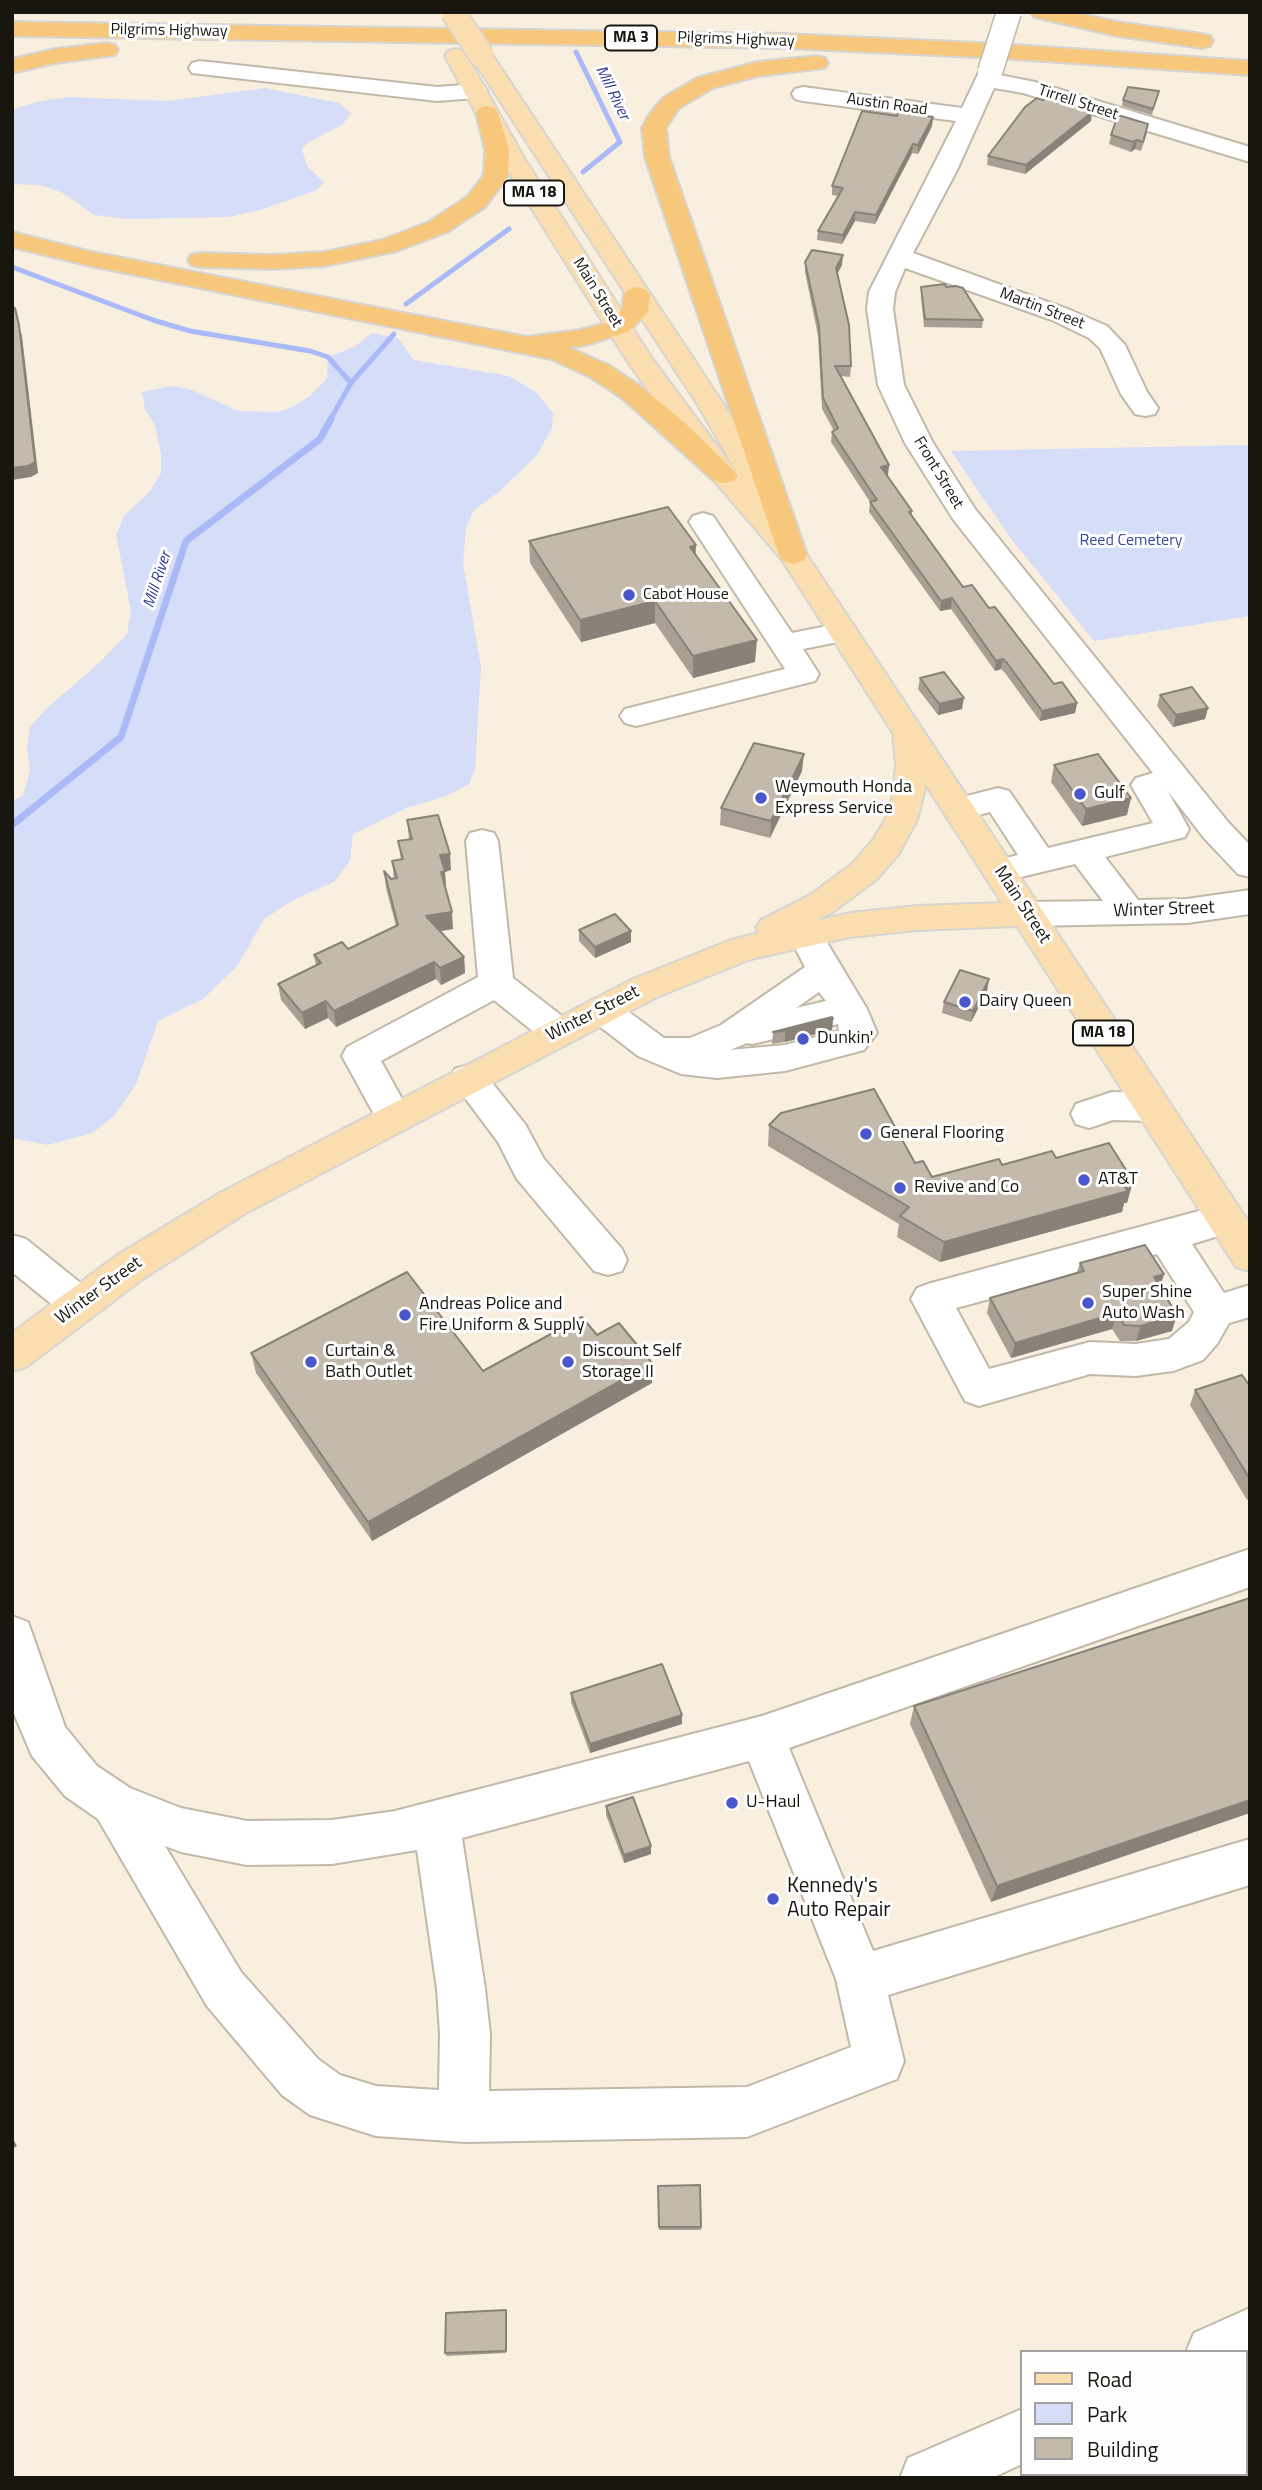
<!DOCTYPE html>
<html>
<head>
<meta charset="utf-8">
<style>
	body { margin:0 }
	#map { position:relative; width:1262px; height:2490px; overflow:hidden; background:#f9efdf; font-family:"Titillium Web",sans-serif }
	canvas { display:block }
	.frame { position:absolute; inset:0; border:14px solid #191610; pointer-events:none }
	.legend { position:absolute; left:1020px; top:2350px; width:228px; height:126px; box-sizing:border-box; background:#fefefe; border:2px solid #a2a19f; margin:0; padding:9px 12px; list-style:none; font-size:21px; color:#191610 }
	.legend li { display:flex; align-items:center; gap:14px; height:35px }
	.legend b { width:35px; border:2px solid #a2a19f }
</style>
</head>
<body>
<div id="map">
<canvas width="1262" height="2490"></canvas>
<div class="frame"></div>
<ul class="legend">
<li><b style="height:9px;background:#fadeb0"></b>Road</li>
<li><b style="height:19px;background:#d6ddf9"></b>Park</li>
<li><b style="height:19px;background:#c4baab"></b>Building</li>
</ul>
</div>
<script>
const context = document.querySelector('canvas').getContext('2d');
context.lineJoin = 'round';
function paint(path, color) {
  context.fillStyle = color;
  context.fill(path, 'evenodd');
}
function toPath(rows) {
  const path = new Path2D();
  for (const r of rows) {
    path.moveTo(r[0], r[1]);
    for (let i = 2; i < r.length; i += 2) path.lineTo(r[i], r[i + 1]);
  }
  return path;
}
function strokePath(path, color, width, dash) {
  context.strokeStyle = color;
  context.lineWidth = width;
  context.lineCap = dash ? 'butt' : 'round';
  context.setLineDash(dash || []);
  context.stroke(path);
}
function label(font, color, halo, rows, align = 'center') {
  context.font = font + ' "Titillium Web",sans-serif';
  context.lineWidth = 6;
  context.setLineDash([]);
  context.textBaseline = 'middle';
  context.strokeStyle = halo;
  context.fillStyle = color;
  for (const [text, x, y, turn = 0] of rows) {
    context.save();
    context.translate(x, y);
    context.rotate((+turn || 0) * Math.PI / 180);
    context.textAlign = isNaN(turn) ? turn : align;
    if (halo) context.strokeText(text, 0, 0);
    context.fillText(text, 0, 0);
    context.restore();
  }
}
paint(toPath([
	[265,88,339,103,351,113,342,125,307,143,302,149,307,166,324,182,317,190,260,210,228,217,128,219,94,215,63,193,40,185,12,184,12,112,17,108,41,101,70,97,167,101],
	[372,333,398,338,414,360,509,376,536,392,553,413,552,428,537,455,499,492,474,510,466,527,463,563,481,668,475,769,469,784,446,796,407,808,353,834,350,861,334,882,295,899,264,919,238,965,203,999,158,1021,136,1084,114,1116,92,1133,48,1145,12,1138,12,802,23,795,30,770,27,749,30,727,46,709,100,662,127,634,131,611,116,535,124,516,150,491,161,473,161,454,155,425,145,409,142,392,171,386,189,389,239,411,278,412,294,406,310,396,327,378,328,357,354,347],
	[1250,445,1250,616,1094,641,1012,540,951,451]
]), '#d6ddf9');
strokePath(toPath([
	[576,52,620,142,583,172],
	[12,267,153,320,190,331,310,351,328,357,351,383],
	[406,304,509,229],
	[330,420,351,383,394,334]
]), '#aab9f7', 5);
strokePath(toPath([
	[12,825,121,737,186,541,320,439,331,419]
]), '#aab9f7', 7);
const minor = toPath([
	[200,61,437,87,476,84,484,86,487,91,484,96,476,98,437,101,192,73,189,68,192,63,200,61],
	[990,65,998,67,1001,72,1000,75,1035,82,1250,147,1250,162,1023,93,994,88,957,170,913,253,1070,310,1107,326,1125,345,1147,392,1158,408,1155,414,1145,416,1135,414,1121,394,1100,348,1089,338,1052,320,905,268,895,292,893,309,904,385,933,443,975,509,1228,822,1250,845,1250,877,1238,874,1204,838,1167,790,1189,829,1185,837,1105,857,1138,900,1187,899,1250,890,1250,914,1187,923,1027,926,1015,922,1010,914,1015,906,1027,902,1103,901,1075,864,1000,882,988,879,983,871,988,863,1018,855,990,812,959,820,948,817,943,809,948,801,959,798,998,788,1009,791,1048,848,1153,823,1131,785,1136,778,1153,773,953,519,905,443,878,385,867,309,869,292,956,121,803,101,795,99,792,94,795,89,803,87,962,108,979,72,982,67,990,65],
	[703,513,713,516,792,633,842,623,853,625,857,632,853,639,803,649,819,674,815,681,636,726,625,723,620,716,625,709,785,669,689,522,693,516,703,513],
	[482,830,494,833,498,841,513,978,571,1023,576,1032,571,1041,558,1045,545,1041,494,1000,381,1061,412,1117,407,1127,394,1131,381,1127,342,1056,347,1047,478,977,466,841,470,833,482,830],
	[805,922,817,926,867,1009,877,1033,864,1050,785,1071,717,1078,681,1074,638,1056,590,1019,584,1010,590,1001,602,997,614,1001,664,1038,690,1038,721,1025,805,967,788,934,793,926,805,922],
	[819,992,826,1001,796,1008,819,992],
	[838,1024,839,1031,785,1045,730,1050,747,1043,752,1044,838,1024],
	[468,1065,481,1069,525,1124,544,1159,622,1249,627,1260,622,1271,608,1275,594,1271,517,1179,498,1142,450,1078,455,1069,468,1065],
	[1112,1092,1151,1093,1164,1097,1169,1107,1164,1117,1151,1121,1113,1120,1089,1128,1076,1124,1071,1114,1076,1104,1112,1092],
	[1225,1204,1238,1208,1244,1219,1238,1230,1192,1244,1224,1293,1250,1285,1250,1317,1229,1323,1217,1344,1203,1360,1173,1371,1136,1376,1090,1374,979,1406,965,1401,911,1299,917,1288,931,1283,1225,1204],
	[1157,1254,1194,1312,1189,1322,1169,1339,1136,1344,1090,1342,989,1369,956,1308,1157,1254],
	[12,1235,26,1239,93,1293,99,1304,93,1315,79,1320,65,1315,12,1272,12,1235],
	[1250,1549,1250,1587,789,1748,873,1951,1250,1839,1250,1885,888,1995,904,2061,897,2079,747,2137,464,2142,376,2136,310,2115,282,2095,207,2006,98,1819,65,1796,32,1756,12,1709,12,1616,28,1622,65,1727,97,1766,130,1788,181,1808,247,1821,332,1820,395,1811,762,1716,1250,1549],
	[749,1761,836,1979,851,2047,747,2087,489,2091,490,2034,485,1989,462,1838,749,1761],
	[165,1846,181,1852,247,1865,332,1864,417,1850,437,1989,440,2034,439,2090,376,2086,340,2075,318,2059,241,1972,165,1846],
	[1250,2308,1250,2363,1246,2364,1246,2352,1186,2352,1194,2333,1250,2308],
	[1022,2409,1022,2464,992,2478,900,2478,908,2458,1022,2409]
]);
const major = toPath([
	[456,49,464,51,467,56,524,158,651,357,737,473,698,405,474,61,477,56,493,56,724,405,781,499,777,505,767,507,807,555,1250,1224,1250,1271,1236,1267,1017,926,917,930,850,937,751,959,657,997,246,1213,144,1278,26,1367,12,1371,12,1333,116,1256,220,1193,633,979,731,940,759,933,756,928,761,920,810,895,852,864,873,840,885,820,893,796,896,765,893,733,782,560,699,463,626,359,500,158,445,56,448,51,456,49],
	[926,785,1002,903,917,906,850,913,815,921,834,911,876,880,898,855,917,820,926,785]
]);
const highway = toPath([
	[1031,12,1072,12,1117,22,1202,34,1210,36,1213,41,1210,46,1202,48,1117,36,1034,17,1031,12],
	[12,22,785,34,999,44,1250,61,1250,75,999,58,785,48,12,36,12,22],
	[107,43,115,45,118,50,115,55,55,63,12,73,12,59,55,49,107,43],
	[817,56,825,58,828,63,825,68,758,76,713,88,679,108,666,128,669,157,807,555,803,561,793,564,783,561,779,555,645,157,642,128,649,115,663,98,697,78,757,62,817,56],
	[487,106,495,108,498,113,509,149,508,176,485,207,447,232,397,251,324,266,272,269,200,267,191,265,188,260,191,255,200,253,272,255,324,252,382,240,429,222,467,197,484,175,485,149,476,113,479,108,487,106],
	[12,232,87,251,527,337,580,330,610,322,622,310,624,295,628,290,637,287,646,290,650,295,648,312,628,332,582,346,568,347,608,365,640,386,685,423,738,475,734,481,724,483,714,481,622,398,590,377,551,359,86,265,12,247,12,232]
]);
strokePath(minor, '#c2b8a9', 4);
strokePath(major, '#d6d5d4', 4);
strokePath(highway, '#d6d5d4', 4);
paint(minor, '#fff');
paint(major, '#fadeb0');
paint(highway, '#f7c87c');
const minorBridge = toPath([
	[990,72,1009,12]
]);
const majorBridge = toPath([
	[453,12,482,56]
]);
strokePath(minorBridge, '#c2b8a9', 27, []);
strokePath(majorBridge, '#d6d5d4', 27, []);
strokePath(minorBridge, '#fff', 24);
strokePath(majorBridge, '#fadeb0', 24);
paint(toPath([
	[1159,91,1152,115,1122,106,1123,100],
	[897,116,933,117,932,126,918,154,912,153,875,224,855,221,842,244,817,240,818,231,838,196,832,195,832,186],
	[1091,121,1025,174,987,165,988,156],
	[1147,133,1141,151,1135,149,1131,152,1109,144,1111,135],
	[805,262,842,265,837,274,851,366,850,377,840,376,889,465,887,475,912,511,912,516,963,587,989,608,1054,684,1077,703,1075,713,1040,721,1005,673,1001,669,995,671,951,609,940,611,869,512,870,502,831,442,832,432,834,431,822,409,818,336,805,272],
	[921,287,946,287,983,320,982,328,924,327,921,296],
	[529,541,696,555,755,662,693,678,655,623,581,642,530,563],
	[920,678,962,709,938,715,918,689],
	[1160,695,1208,708,1205,719,1173,727,1157,706],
	[1054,765,1127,815,1082,826,1051,782],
	[802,771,770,838,720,825,721,808],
	[407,820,451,870,445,872,446,888,445,888,453,929,440,931,464,957,465,973,441,985,436,979,336,1027,328,1018,305,1029,281,1000,278,984,316,966,314,955,348,949,396,926,386,888,384,871,391,879,394,879,392,861,401,860,398,841,409,839],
	[579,930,631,942,595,958,579,941],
	[989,979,987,991,971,1022,942,1013,944,1002],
	[833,1019,832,1030,785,1042,772,1044,773,1032],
	[769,1125,915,1163,932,1177,1002,1165,1056,1158,1133,1181,1127,1203,1124,1203,1122,1212,940,1262,897,1237,899,1224,768,1146],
	[1080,1263,1164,1274,1160,1287,1172,1331,1136,1341,1120,1341,1112,1329,1011,1358,987,1313,990,1298,1077,1272],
	[597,1335,652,1363,652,1383,372,1541,256,1373,251,1353,483,1371],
	[1250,1386,1250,1499,1247,1500,1190,1405,1195,1390],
	[1250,1598,991,1902,910,1724,914,1706],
	[571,1693,682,1724,590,1753,571,1702],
	[606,1806,651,1846,651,1854,624,1863,606,1815],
	[658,2186,701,2227,701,2230,659,2230],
	[506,2312,506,2353,446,2356,445,2353]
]), '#a9a093');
paint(toPath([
	[1092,112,1091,121,1025,174,1026,165],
	[933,117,932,126,918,154,918,145],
	[1137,140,1135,149,1131,152,1133,142],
	[913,144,912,153,875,224,876,215],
	[855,212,855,221,842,244,843,235],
	[843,255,842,265,835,278,836,268],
	[19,325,22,336,38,473,31,477,12,480],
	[889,465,888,475,880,477,881,467],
	[696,545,695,567,690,547],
	[952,598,951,609,940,611,941,601],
	[655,601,655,623,581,642,580,620],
	[757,640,755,662,693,678,693,656],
	[1003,659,1001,669,995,671,996,661],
	[964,698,962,709,938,715,939,704],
	[1077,703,1075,713,1040,721,1042,711],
	[1208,708,1205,719,1173,727,1176,715],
	[804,754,802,771,770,838,771,821],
	[1131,798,1127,815,1082,826,1086,809],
	[450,854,451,870,445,872,446,888,442,889,440,855],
	[452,912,453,929,428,933,426,916],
	[631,931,631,942,595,958,595,947],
	[464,957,465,973,441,985,440,968],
	[434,962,436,979,336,1027,334,1011],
	[989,979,987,991,971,1022,973,1011],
	[326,1001,328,1018,305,1029,302,1013],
	[833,1019,832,1030,785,1042,785,1031],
	[1133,1181,1127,1203,1124,1203,1122,1212,940,1262,944,1242],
	[1164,1274,1159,1290,1154,1277],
	[1117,1313,1112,1329,1011,1358,1015,1343],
	[1177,1315,1172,1331,1136,1341,1141,1326],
	[652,1363,652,1383,372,1541,368,1522],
	[682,1715,682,1724,590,1753,590,1744],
	[1250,1800,1250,1813,991,1902,997,1886],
	[651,1846,651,1854,624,1863,624,1855],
	[12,2137,17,2146,12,2149]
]), '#898278');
const building = toPath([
	[1128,87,1159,91,1153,109,1123,100,1128,87],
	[1037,98,1043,100,1047,98,1092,112,1026,165,988,156,1025,107,1037,98],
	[862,111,897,116,899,112,933,117,918,145,913,144,876,215,855,212,843,235,818,231,843,188,832,186,862,111],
	[1118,115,1148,124,1143,142,1137,140,1133,142,1111,135,1118,115],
	[812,250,843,255,836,268,849,325,851,366,835,366,889,465,881,467,912,511,909,512,963,587,972,585,989,608,995,607,1054,684,1062,682,1077,703,1042,711,1007,663,1003,659,996,661,952,598,941,601,870,502,877,500,832,432,838,428,823,398,819,326,805,262,812,250],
	[945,284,946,287,956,286,963,288,983,320,925,319,921,287,945,284],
	[12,308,15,308,19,325,35,462,28,466,12,468,12,308],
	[668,507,696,545,690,547,757,640,693,656,655,601,580,620,529,541,668,507],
	[944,672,964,698,939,704,920,678,944,672],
	[1192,687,1208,708,1176,715,1160,695,1192,687],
	[754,743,804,754,771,821,721,808,754,743],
	[1098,754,1131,798,1086,809,1054,765,1098,754],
	[438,815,450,854,440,855,445,871,441,872,452,912,426,916,464,957,440,968,434,962,334,1011,326,1001,302,1013,278,984,321,963,314,955,342,942,348,949,398,925,384,871,391,879,397,878,392,861,403,859,398,841,412,839,407,820,438,815],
	[615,914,631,931,595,947,579,930,615,914],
	[960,970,989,979,973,1011,944,1002,960,970],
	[832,1017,833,1019,785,1031,773,1032,832,1017],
	[874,1089,915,1163,923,1161,932,1177,999,1159,1002,1165,1052,1151,1056,1158,1109,1143,1133,1181,1123,1184,1128,1191,944,1242,900,1216,909,1207,769,1125,781,1113,874,1089],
	[1145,1245,1164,1274,1154,1277,1177,1315,1141,1326,1124,1325,1117,1313,1015,1343,990,1298,1084,1271,1080,1263,1145,1245],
	[407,1272,483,1371,582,1317,597,1335,619,1323,652,1363,368,1522,251,1353,407,1272],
	[1242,1375,1250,1386,1250,1479,1195,1390,1242,1375],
	[1250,1598,1250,1800,997,1886,914,1706,1250,1598],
	[662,1664,682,1715,590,1744,571,1693,662,1664],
	[633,1797,651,1846,624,1855,606,1806,633,1797],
	[700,2185,701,2227,659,2227,658,2186,700,2185],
	[506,2310,506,2351,445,2353,446,2313,506,2310]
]);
paint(building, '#c4baab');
strokePath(building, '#898278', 2);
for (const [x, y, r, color] of [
	[629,595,7,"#4a57cc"],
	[1080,794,7,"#4a57cc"],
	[761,798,7,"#4a57cc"],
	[965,1002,7,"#4a57cc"],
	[803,1039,7,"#4a57cc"],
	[866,1134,7,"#4a57cc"],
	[1084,1180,7,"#4a57cc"],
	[900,1188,7,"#4a57cc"],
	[1088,1303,7,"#4a57cc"],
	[405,1315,7,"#4a57cc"],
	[311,1362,7,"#4a57cc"],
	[568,1362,7,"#4a57cc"],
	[732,1803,7,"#4a57cc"],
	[773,1899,7,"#4a57cc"]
]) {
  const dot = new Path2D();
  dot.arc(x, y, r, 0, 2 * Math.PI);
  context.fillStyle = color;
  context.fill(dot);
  strokePath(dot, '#fefefe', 2.5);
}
label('16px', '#191610', '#fefefe', [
	["Pilgrims Highway",169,31,1],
	["Pilgrims Highway",736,40,2],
	["Tirrell Street",1078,103,18],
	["Austin Road",887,105,8],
	["Main Street",597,293,58],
	["Martin Street",1042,309,21],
	["Front Street",938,473,59]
]);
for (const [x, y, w] of [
	[631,38,52],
	[534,193,60],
	[1103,1033,60]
]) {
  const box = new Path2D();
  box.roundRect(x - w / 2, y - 12.5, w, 25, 5);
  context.fillStyle = '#fefefe';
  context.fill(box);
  strokePath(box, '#191610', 2);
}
label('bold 16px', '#191610', null, [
	["MA 3",631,38],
	["MA 18",534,193],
	["MA 18",1103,1033]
]);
label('italic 16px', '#313a91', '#fefefe', [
	["Mill River",612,93,64],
	["Mill River",158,580,-72]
]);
label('16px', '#3c47a0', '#fefefe', [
	["Reed Cemetery",1131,541]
]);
label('16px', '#191610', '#fefefe', [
	["Cabot House",643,595]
], 'left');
label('18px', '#191610', '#fefefe', [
	["Weymouth Honda",775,788],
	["Express Service",775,809],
	["Gulf",1094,794],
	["Dairy Queen",979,1002],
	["Dunkin'",817,1039],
	["General Flooring",880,1134],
	["AT&T",1098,1180],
	["Revive and Co",914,1188],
	["Super Shine",1102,1293],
	["Auto Wash",1102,1314],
	["Andreas Police and",419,1305],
	["Fire Uniform & Supply",419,1326],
	["Curtain &",325,1352],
	["Bath Outlet",325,1373],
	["Discount Self",582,1352],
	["Storage II",582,1373],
	["U-Haul",746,1803]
], 'left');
label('18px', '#191610', '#fefefe', [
	["Main Street",1022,905,57],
	["Winter Street",1164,910,-2],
	["Winter Street",593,1014,-27],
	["Winter Street",99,1291,-36]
]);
label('21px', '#191610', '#fefefe', [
	["Kennedy's",787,1887],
	["Auto Repair",787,1911]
], 'left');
</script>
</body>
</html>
